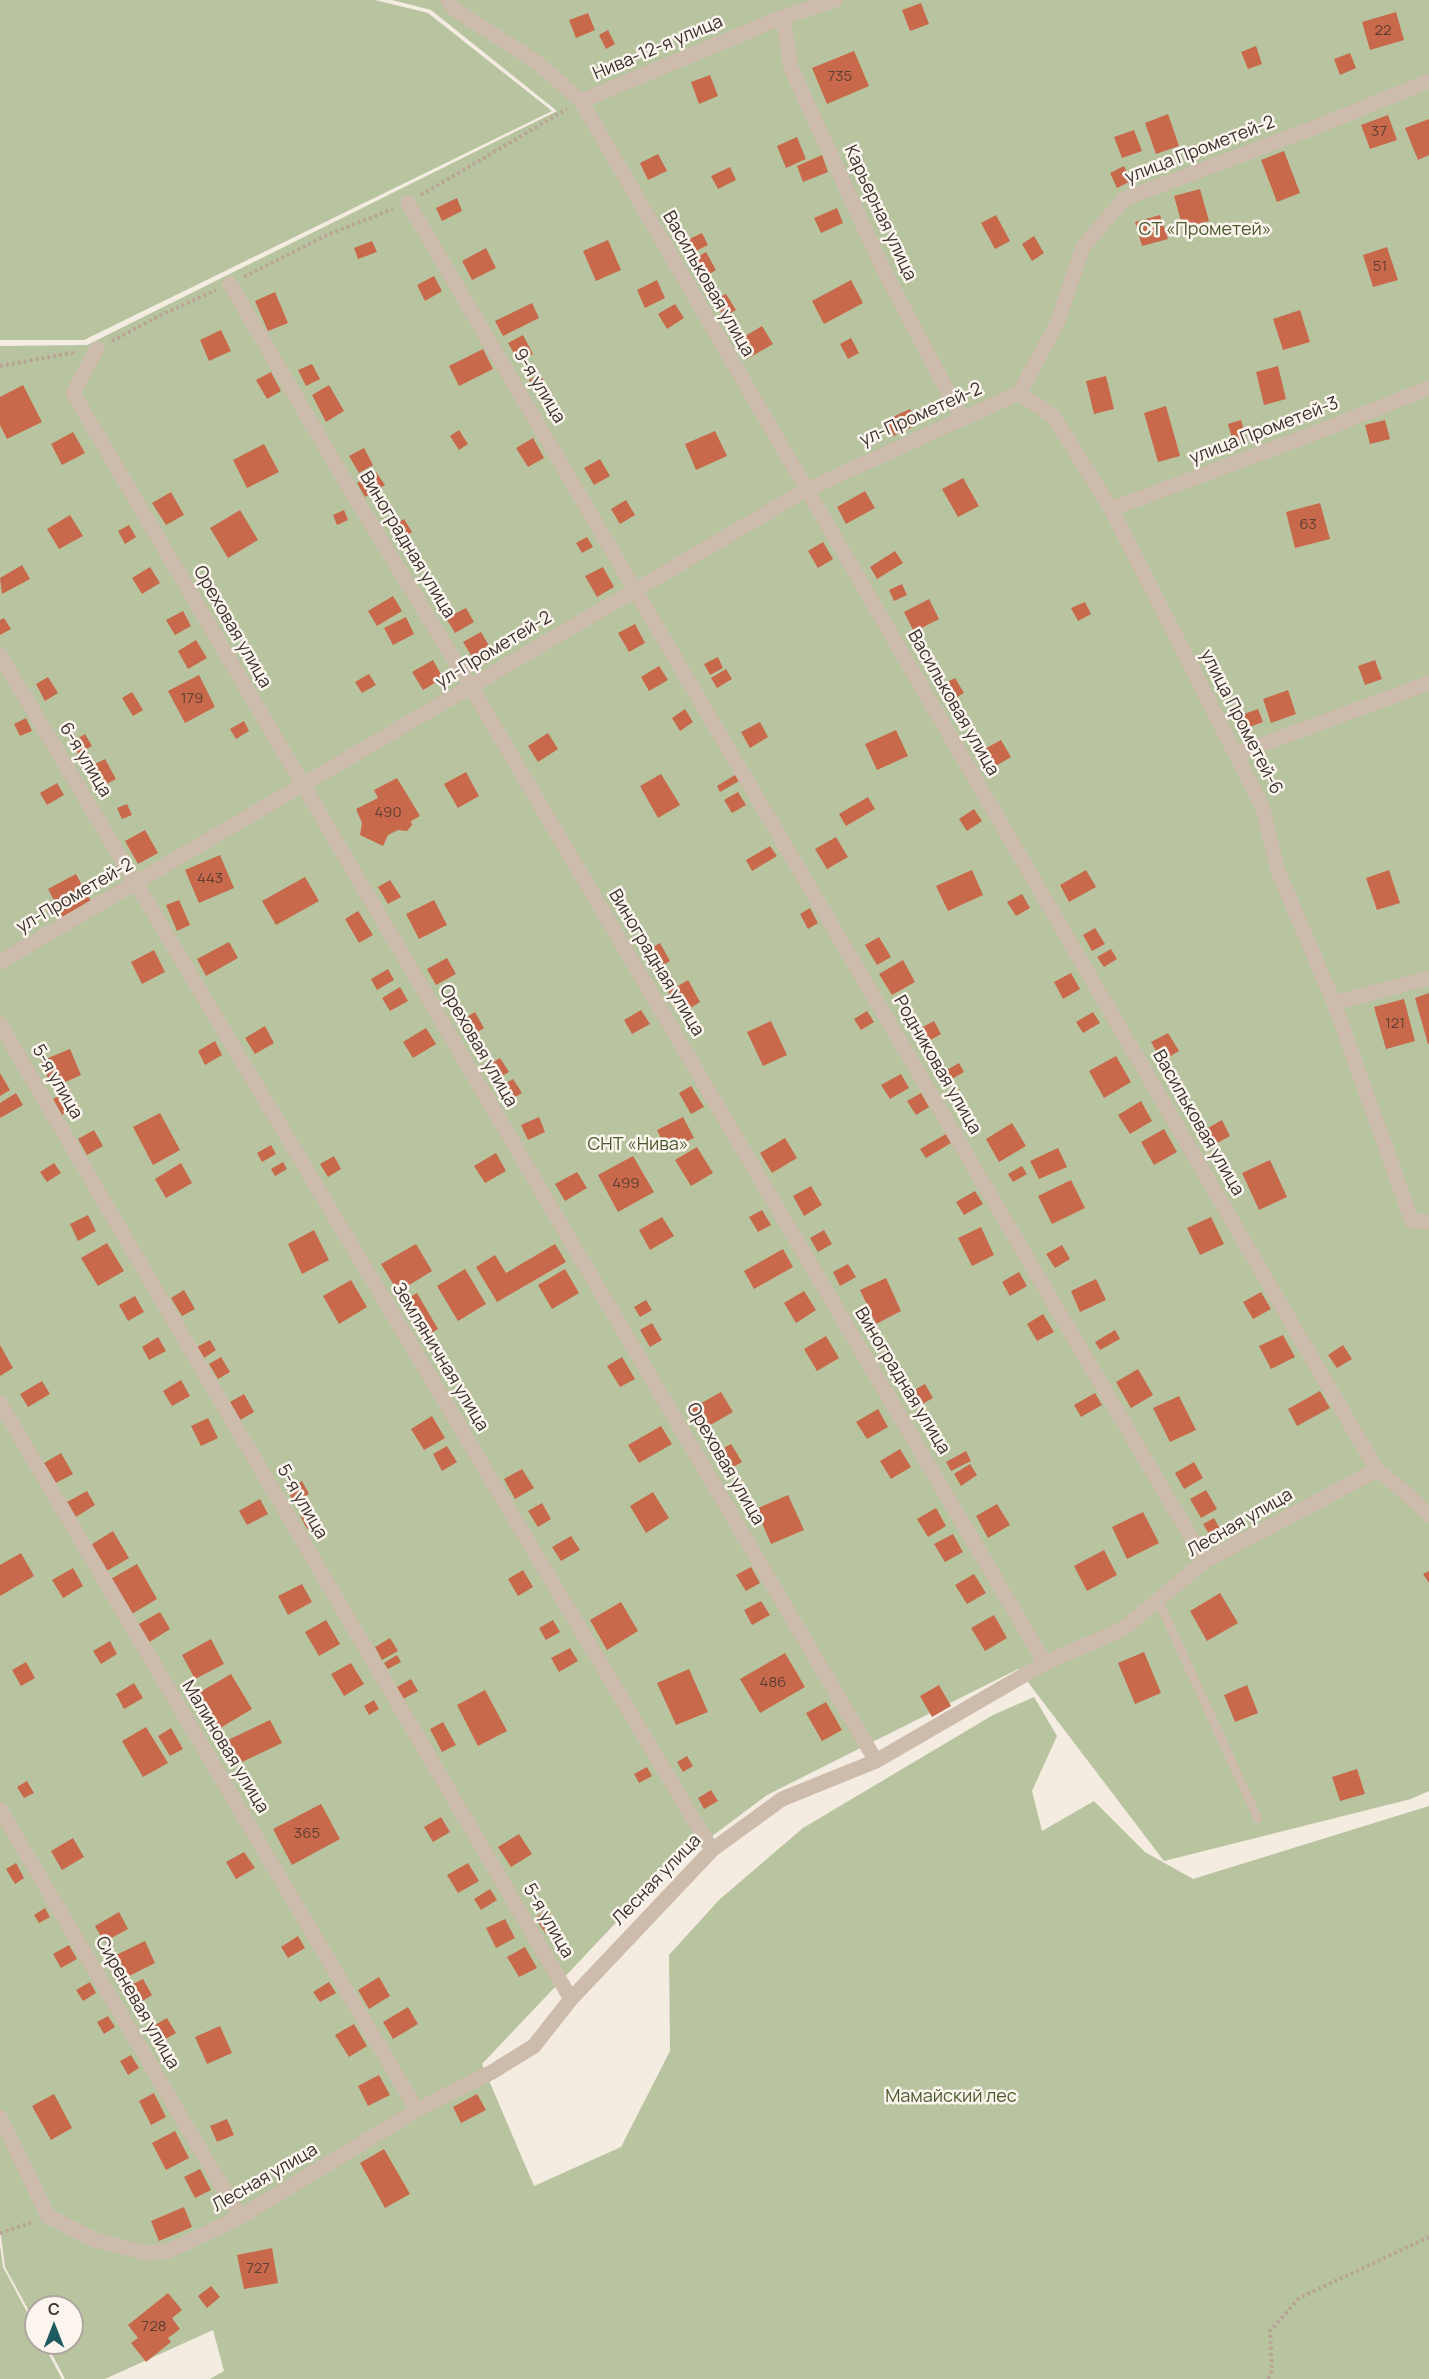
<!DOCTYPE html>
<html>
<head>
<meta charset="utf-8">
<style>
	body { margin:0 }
	#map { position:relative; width:1429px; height:2379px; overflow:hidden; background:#f4ebe1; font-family:Manrope,sans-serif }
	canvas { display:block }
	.north { position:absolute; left:24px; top:2295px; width:60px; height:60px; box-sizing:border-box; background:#fbf5ee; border:2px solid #aea6a0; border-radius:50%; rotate:0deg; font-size:16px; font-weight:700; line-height:24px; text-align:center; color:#3b302b }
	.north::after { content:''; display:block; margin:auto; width:21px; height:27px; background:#1f5a5e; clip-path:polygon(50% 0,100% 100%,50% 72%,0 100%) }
</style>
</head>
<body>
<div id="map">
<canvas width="1429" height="2379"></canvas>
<div class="north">С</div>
</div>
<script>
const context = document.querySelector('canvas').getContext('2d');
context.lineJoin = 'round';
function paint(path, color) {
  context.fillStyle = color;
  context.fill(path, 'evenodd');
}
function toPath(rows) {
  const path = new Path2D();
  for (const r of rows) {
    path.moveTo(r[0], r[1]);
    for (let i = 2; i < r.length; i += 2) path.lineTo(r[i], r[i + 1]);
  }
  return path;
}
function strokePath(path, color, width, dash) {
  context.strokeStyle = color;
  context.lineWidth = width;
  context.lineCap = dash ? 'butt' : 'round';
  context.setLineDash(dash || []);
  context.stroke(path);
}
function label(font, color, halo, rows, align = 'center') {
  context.font = font + ' Manrope,sans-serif';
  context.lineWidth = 5;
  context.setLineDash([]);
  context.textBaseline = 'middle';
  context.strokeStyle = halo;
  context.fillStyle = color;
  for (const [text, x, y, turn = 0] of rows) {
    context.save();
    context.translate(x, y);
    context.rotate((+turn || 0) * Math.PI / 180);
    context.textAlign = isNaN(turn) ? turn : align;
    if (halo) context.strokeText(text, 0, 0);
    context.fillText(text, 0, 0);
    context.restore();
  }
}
paint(toPath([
	[0,0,375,0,428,13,552,111,84,340,0,340],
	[392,0,1429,0,1429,1791,1411,1799,1164,1861,1018,1669,767,1795,664,1872,482,2064,534,2186,621,2147,670,2051,669,1955,719,1900,803,1828,993,1715,1034,1697,1057,1736,1032,1791,1042,1831,1094,1801,1145,1852,1193,1879,1429,1806,1429,2379,210,2379,224,2371,213,2330,105,2379,65,2379,46,2343,72,2343,72,2307,36,2307,36,2324,5,2267,0,2229,0,346,87,345,557,111,431,10],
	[0,2245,3,2267,36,2329,36,2343,43,2343,62,2379,0,2379]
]), '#b8c4a0');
paint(toPath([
	[921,3,929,24,910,31,902,10],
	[1396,12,1404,40,1370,50,1362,22],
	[588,13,595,30,576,38,569,20],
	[608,30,615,44,606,49,599,35],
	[1256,46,1262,64,1248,69,1241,52],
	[854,51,869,86,827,104,812,68],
	[1350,53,1356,68,1340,75,1334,59],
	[710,75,718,96,699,104,691,82],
	[1168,114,1179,146,1156,154,1145,123],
	[1388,115,1397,140,1370,149,1361,125],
	[1429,119,1429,155,1418,160,1405,128],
	[1134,130,1142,151,1122,158,1114,137],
	[797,137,806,159,786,168,777,146],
	[1284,151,1300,193,1277,202,1261,160],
	[658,154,667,171,648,180,640,163],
	[822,155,828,172,803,182,797,166],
	[1124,166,1131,181,1117,188,1110,173],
	[730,167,736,180,718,189,711,176],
	[1200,189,1209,221,1183,228,1174,196],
	[457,198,462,211,442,221,436,208],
	[837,208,843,223,821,233,814,218],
	[996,215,1010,241,995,249,981,223],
	[1160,215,1168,239,1142,246,1135,222],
	[702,233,708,245,686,256,679,244],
	[1034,236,1044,253,1032,261,1022,244],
	[608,240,621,270,596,281,583,251],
	[372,241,377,252,358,259,354,248],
	[1387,247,1398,280,1373,287,1363,255],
	[486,248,496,268,472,280,462,261],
	[706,252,716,270,699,280,689,262],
	[434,276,442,291,425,301,417,285],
	[657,280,665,298,645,308,637,290],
	[851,280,863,303,824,324,812,301],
	[275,292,288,323,268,331,255,301],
	[726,294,736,310,724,317,714,300],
	[532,303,539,318,503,336,495,321],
	[675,304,684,318,667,329,658,314],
	[1300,310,1310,342,1283,350,1273,319],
	[762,326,773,344,747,359,737,341],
	[221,330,231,351,209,361,200,340],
	[523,335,533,354,519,362,508,343],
	[851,338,859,353,848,359,840,344],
	[483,349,493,369,459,386,449,366],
	[312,364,320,379,306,386,298,370],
	[1278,366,1286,399,1264,405,1256,372],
	[271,372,281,391,267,399,256,380],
	[540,374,551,394,541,400,529,380],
	[1106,376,1114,409,1094,414,1086,381],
	[23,385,42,422,7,439,0,425,0,397],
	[329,385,344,411,326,422,312,395],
	[1166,406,1180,456,1158,462,1144,413],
	[910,409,918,424,894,436,886,420],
	[1241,420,1246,438,1233,442,1228,424],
	[1385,420,1390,439,1370,444,1365,425],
	[459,430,468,444,459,450,450,436],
	[715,431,727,456,696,470,685,444],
	[73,432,85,453,62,465,51,444],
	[533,438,544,458,528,467,516,448],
	[264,444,279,472,247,488,233,460],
	[364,448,373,465,359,473,349,456],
	[600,459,610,476,594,485,584,468],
	[376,472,385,485,365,497,357,483],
	[963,478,979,506,958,517,942,489],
	[865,491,875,508,846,524,837,507],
	[171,492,184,515,166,525,152,503],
	[626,500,635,515,620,524,611,509],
	[1320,503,1330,539,1295,548,1286,512],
	[240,510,258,540,228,558,210,528],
	[344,510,348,520,337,525,333,515],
	[70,515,83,536,59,549,47,529],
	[404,519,412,532,401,539,392,526],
	[129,525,136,537,125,544,118,531],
	[587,537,593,547,582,553,576,543],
	[823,542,833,559,818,568,808,551],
	[895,551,903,563,877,579,870,567],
	[22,565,30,579,2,594,0,578],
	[150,567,160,583,142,594,132,578],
	[603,567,614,587,597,597,585,576],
	[902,584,907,595,894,601,889,590],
	[393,596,402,611,377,626,368,611],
	[929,599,939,619,914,632,904,612],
	[1085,602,1091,614,1078,621,1071,608],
	[466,608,474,622,455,633,446,618],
	[183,611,191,626,175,635,166,620],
	[406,617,414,634,393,645,384,628],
	[4,618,11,629,0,635,0,620],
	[635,624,645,643,629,652,618,633],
	[481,632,492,651,474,660,463,642],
	[196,640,207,658,188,669,178,651],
	[718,657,723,668,710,675,704,664],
	[433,660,443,678,423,690,412,672],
	[1375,660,1382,679,1365,685,1358,666],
	[659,666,668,680,649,691,641,677],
	[726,669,732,679,717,688,711,678],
	[369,674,376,685,362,693,355,682],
	[199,675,215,707,185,723,168,691],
	[48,677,58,693,45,701,36,684],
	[955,678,964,693,950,701,942,685],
	[1288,690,1296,714,1271,723,1263,699],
	[132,692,143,710,133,716,122,698],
	[685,709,693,722,680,731,672,718],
	[1258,709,1263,722,1241,730,1236,717],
	[26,718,32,731,20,736,14,724],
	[244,721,249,731,236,739,230,729],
	[760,722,768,737,750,748,741,732],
	[896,730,908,756,877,770,865,744],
	[548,733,558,749,538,762,528,746],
	[85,734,92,746,78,754,72,742],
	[1001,740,1011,757,989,770,979,752],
	[105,759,116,779,97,789,87,768],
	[466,772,479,796,458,808,444,784],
	[661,774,680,805,658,818,640,786],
	[735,775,739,781,720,792,717,786],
	[397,778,420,816,411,821,412,825,407,831,398,830,388,835,383,846,360,835,362,823,356,809,378,798,374,790],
	[57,783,64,795,47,805,40,793],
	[738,792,746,805,732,813,724,800],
	[868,797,875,809,846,826,839,814],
	[127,804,132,815,122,819,117,808],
	[974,809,982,821,967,831,959,819],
	[145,830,158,853,138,864,125,841],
	[836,837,848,857,827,869,815,849],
	[770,846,777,856,752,871,746,860],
	[220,855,234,888,199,903,185,870],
	[972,870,983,895,948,911,936,886],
	[1086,870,1096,887,1069,902,1060,885],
	[1389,870,1400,903,1377,910,1366,878],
	[76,874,92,903,63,918,48,889],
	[305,877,319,901,276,925,262,901],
	[390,880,401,897,388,904,378,887],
	[1022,894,1030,908,1016,916,1007,902],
	[179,900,190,925,177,931,166,905],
	[434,900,447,925,419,939,406,914],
	[810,908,818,923,808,929,800,914],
	[358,911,373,935,359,943,345,919],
	[1095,928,1105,944,1092,951,1083,935],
	[879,937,891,957,877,965,865,945],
	[229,942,238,958,206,976,197,959],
	[660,943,670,961,654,970,644,952],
	[1111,949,1117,959,1104,967,1097,957],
	[154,950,165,972,142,984,131,962],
	[447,958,456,974,436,985,427,969],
	[903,960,915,982,892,995,879,974],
	[388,969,394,980,377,990,371,979],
	[1071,973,1080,989,1063,999,1054,982],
	[688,980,700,1002,681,1014,668,992],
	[400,987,408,1001,390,1011,382,998],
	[1429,993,1429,1044,1428,1044,1415,998],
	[1404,999,1415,1041,1386,1049,1374,1007],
	[641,1010,650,1024,632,1034,624,1020],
	[867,1011,874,1022,861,1030,854,1019],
	[475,1012,484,1028,468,1038,458,1022],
	[1093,1012,1100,1023,1083,1033,1076,1022],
	[771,1021,787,1055,763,1066,747,1032],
	[934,1021,941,1034,927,1042,919,1029],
	[265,1026,274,1043,255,1054,245,1038],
	[426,1028,436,1044,413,1058,403,1042],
	[1168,1033,1179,1051,1162,1061,1151,1042],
	[215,1041,222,1055,205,1065,198,1051],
	[70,1049,81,1075,52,1088,41,1061],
	[1116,1056,1131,1082,1104,1098,1089,1071],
	[500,1058,509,1072,493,1081,485,1067],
	[959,1063,964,1072,950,1080,945,1071],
	[0,1073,10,1090,0,1096],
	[901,1074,909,1088,890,1099,881,1085],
	[513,1079,522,1093,505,1103,496,1089],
	[691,1086,704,1107,691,1114,679,1093],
	[69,1090,78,1105,62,1115,53,1099],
	[16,1093,23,1105,0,1118,0,1103],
	[921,1093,929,1107,916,1115,907,1101],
	[1141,1101,1152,1121,1130,1134,1118,1115],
	[160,1113,180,1150,153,1165,133,1127],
	[539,1117,545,1132,528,1140,521,1125],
	[683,1117,694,1138,667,1151,657,1130],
	[1222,1120,1230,1136,1210,1147,1201,1132],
	[1012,1123,1026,1146,999,1162,986,1139],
	[1164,1129,1177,1152,1154,1165,1141,1142],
	[94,1130,103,1146,87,1155,78,1139],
	[946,1134,951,1143,926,1158,920,1149],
	[785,1138,797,1158,772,1173,760,1153],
	[271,1145,276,1154,262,1162,257,1153],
	[697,1147,713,1173,691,1186,675,1160],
	[1058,1148,1067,1167,1039,1179,1030,1161],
	[496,1153,506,1171,485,1183,474,1166],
	[334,1156,341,1169,328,1177,320,1164],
	[633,1156,654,1192,618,1212,598,1175],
	[1270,1160,1287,1197,1259,1210,1242,1173],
	[283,1162,287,1169,275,1176,271,1169],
	[54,1163,61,1173,47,1182,40,1172],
	[181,1163,192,1183,166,1198,155,1179],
	[1022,1166,1027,1174,1013,1182,1008,1174],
	[577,1172,587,1188,565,1201,555,1184],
	[1071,1180,1085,1208,1052,1224,1038,1196],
	[811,1186,822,1205,804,1216,793,1196],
	[975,1191,983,1204,964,1215,956,1202],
	[762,1210,771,1225,758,1232,749,1217],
	[88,1215,96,1231,78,1241,70,1224],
	[662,1217,674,1236,650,1250,639,1230],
	[1211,1217,1224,1244,1200,1255,1187,1228],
	[981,1227,994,1255,972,1266,958,1238],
	[314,1230,329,1260,302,1274,288,1244],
	[824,1230,832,1244,818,1252,810,1238],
	[107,1243,124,1271,98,1286,81,1258],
	[416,1244,432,1271,398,1292,381,1264],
	[555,1244,566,1262,497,1302,476,1267,495,1255,506,1273],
	[1062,1245,1070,1259,1055,1268,1046,1254],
	[783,1249,793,1267,754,1289,744,1271],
	[848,1264,856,1277,840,1286,833,1272],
	[465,1269,486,1304,458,1321,437,1286],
	[565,1269,579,1293,552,1309,538,1285],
	[1019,1272,1027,1286,1010,1296,1002,1282],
	[886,1278,901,1311,876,1324,860,1290],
	[1096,1279,1106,1300,1080,1312,1071,1291],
	[351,1280,367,1307,339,1324,323,1296],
	[184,1290,195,1309,182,1316,171,1298],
	[804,1291,816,1310,796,1323,784,1303],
	[1261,1292,1271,1309,1253,1319,1243,1302],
	[417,1293,438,1329,422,1339,401,1302],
	[135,1296,144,1312,128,1321,119,1305],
	[646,1300,652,1310,640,1317,634,1307],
	[1043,1314,1054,1332,1037,1341,1027,1324],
	[652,1323,662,1340,650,1347,640,1330],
	[1115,1330,1120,1339,1100,1350,1095,1342],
	[1283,1335,1295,1357,1271,1369,1259,1346],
	[826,1336,839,1358,817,1371,804,1349],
	[158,1337,166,1351,149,1360,142,1347],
	[210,1340,216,1350,204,1358,197,1347],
	[0,1345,13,1368,0,1376],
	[1343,1345,1352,1359,1337,1368,1328,1355],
	[221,1357,230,1372,218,1379,209,1364],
	[622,1357,635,1379,620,1387,607,1366],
	[1138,1369,1153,1395,1131,1408,1116,1382],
	[181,1380,190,1396,172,1406,163,1391],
	[42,1381,50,1394,28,1407,20,1394],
	[925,1384,933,1398,913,1409,905,1395],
	[1320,1391,1330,1408,1297,1426,1288,1409],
	[721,1392,733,1412,700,1431,689,1410],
	[1095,1393,1102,1405,1081,1417,1074,1405],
	[244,1394,254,1412,240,1420,230,1402],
	[1179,1396,1196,1430,1170,1442,1153,1408],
	[878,1409,888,1427,867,1439,856,1422],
	[432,1416,445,1438,424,1450,411,1429],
	[208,1418,218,1438,201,1446,191,1426],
	[661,1426,672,1444,639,1463,628,1445],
	[731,1444,742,1462,724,1472,713,1454],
	[447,1446,457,1462,442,1471,433,1454],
	[900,1449,911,1467,891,1479,880,1461],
	[966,1451,971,1461,951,1471,946,1462],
	[61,1453,73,1474,56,1483,44,1463],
	[1194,1462,1203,1478,1184,1489,1175,1473],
	[970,1464,977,1475,961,1486,954,1474],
	[522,1469,534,1488,515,1499,504,1479],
	[302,1481,309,1494,294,1503,287,1490],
	[1206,1490,1217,1509,1201,1518,1190,1499],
	[87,1491,95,1505,76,1517,67,1502],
	[653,1492,669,1518,646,1533,630,1506],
	[788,1495,804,1530,771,1544,756,1509],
	[260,1499,268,1514,247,1525,239,1511],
	[542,1503,551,1519,538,1527,528,1511],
	[997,1504,1010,1525,988,1538,976,1516],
	[936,1508,946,1526,928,1537,917,1519],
	[310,1509,317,1523,307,1529,300,1515],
	[1143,1512,1159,1543,1127,1559,1112,1527],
	[1214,1518,1222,1533,1212,1539,1203,1524],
	[113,1531,129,1558,105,1572,89,1546],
	[953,1534,963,1552,945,1562,934,1544],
	[571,1536,580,1550,561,1561,552,1547],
	[1104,1550,1117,1575,1087,1591,1074,1566],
	[21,1553,34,1576,0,1596,0,1565],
	[137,1564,157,1599,130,1615,109,1580],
	[751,1567,760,1583,746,1591,736,1575],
	[73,1568,83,1586,63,1598,52,1580],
	[523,1570,533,1587,518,1596,508,1579],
	[1429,1571,1429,1583,1423,1574],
	[974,1574,986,1593,967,1604,955,1585],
	[302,1584,312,1602,288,1615,278,1596],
	[1220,1593,1238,1623,1207,1641,1190,1611],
	[761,1601,770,1615,752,1625,744,1610],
	[621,1602,638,1631,607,1650,590,1620],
	[160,1612,170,1629,148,1643,137,1625],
	[994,1615,1007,1638,985,1651,971,1628],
	[326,1620,340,1644,319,1656,305,1632],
	[553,1620,560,1632,546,1640,539,1628],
	[390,1638,398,1651,382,1660,375,1647],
	[211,1639,224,1664,195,1679,182,1655],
	[110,1641,117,1654,101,1664,93,1651],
	[570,1648,578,1661,559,1672,551,1658],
	[1144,1652,1161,1693,1135,1704,1118,1663],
	[785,1653,805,1687,760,1713,740,1679],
	[397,1655,401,1662,388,1669,384,1663],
	[26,1662,35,1678,21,1686,12,1670],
	[351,1663,364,1684,344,1696,331,1674],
	[689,1669,708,1712,676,1725,657,1683],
	[231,1674,252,1709,217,1730,195,1695],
	[411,1679,418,1691,403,1699,397,1687],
	[134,1683,143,1698,124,1709,116,1694],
	[939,1685,951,1706,932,1717,920,1696],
	[1247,1685,1258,1713,1235,1722,1224,1695],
	[485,1690,507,1731,478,1746,457,1705],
	[374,1700,379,1709,369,1715,364,1706],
	[826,1702,842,1730,822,1741,806,1713],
	[270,1720,282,1743,240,1763,228,1740],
	[443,1722,456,1745,442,1752,430,1729],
	[146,1727,168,1763,143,1777,122,1741],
	[171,1728,183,1749,170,1756,158,1736],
	[687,1756,693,1766,683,1772,677,1762],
	[647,1767,652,1776,639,1783,634,1774],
	[1357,1769,1365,1794,1340,1801,1332,1777],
	[27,1781,34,1793,24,1798,17,1787],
	[711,1790,718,1801,704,1809,698,1798],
	[321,1804,340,1839,292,1865,273,1829],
	[441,1817,450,1832,433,1842,424,1827],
	[519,1834,532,1854,511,1867,498,1847],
	[73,1838,84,1857,62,1870,51,1851],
	[244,1852,255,1868,236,1879,226,1862],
	[16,1863,24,1878,15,1884,6,1869],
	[468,1863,479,1881,458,1893,447,1875],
	[490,1889,497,1900,481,1910,474,1899],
	[45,1908,50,1917,39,1923,34,1915],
	[547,1909,558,1926,546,1934,535,1918],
	[119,1912,128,1929,104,1942,95,1926],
	[505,1919,515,1938,496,1948,486,1928],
	[298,1936,305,1948,288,1958,281,1947],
	[145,1941,155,1963,121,1980,110,1958],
	[69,1945,77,1959,61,1968,53,1954],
	[525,1947,537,1968,519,1977,507,1957],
	[379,1977,390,1996,369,2009,358,1990],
	[143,1979,152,1995,141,2002,131,1985],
	[90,1982,96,1993,83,2001,76,1990],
	[329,1982,336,1993,320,2002,313,1992],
	[408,2007,418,2024,393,2039,383,2022],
	[108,2016,115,2027,104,2034,97,2022],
	[167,2018,176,2033,162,2041,153,2026],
	[354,2024,367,2046,349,2057,335,2035],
	[220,2026,232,2053,207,2064,195,2037],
	[131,2055,139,2068,128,2075,120,2061],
	[379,2075,390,2095,368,2106,358,2086],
	[154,2093,166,2117,151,2125,139,2101],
	[54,2094,72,2128,51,2140,32,2106],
	[477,2094,486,2110,461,2123,453,2107],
	[227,2119,234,2135,217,2142,210,2126],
	[175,2131,189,2158,166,2170,152,2143],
	[384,2149,410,2194,385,2208,360,2163],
	[200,2169,211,2190,195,2198,184,2177],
	[184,2207,192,2227,159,2241,151,2221],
	[272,2248,278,2283,244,2289,237,2255],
	[211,2286,220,2297,207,2308,198,2296],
	[168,2293,182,2310,172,2318,180,2329,168,2338,171,2342,146,2362,131,2343,138,2338,128,2325]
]), '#c8694b');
strokePath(toPath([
	[421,195,567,109],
	[244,277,327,235,393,209],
	[112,341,159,316,216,290],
	[0,366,77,352],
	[0,2233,33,2222],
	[1268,2379,1272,2371,1270,2331,1299,2298,1429,2237]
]), '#b9a596', 4, [3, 3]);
strokePath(toPath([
	[1158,1600,1258,1819]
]), '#cdbbac', 9);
strokePath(toPath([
	[448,0,454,9,538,63,581,101,1377,1470],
	[783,17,791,68,885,273,962,418],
	[581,101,783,17,835,0],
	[408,203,1205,1561],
	[230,284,348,486,471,687,1045,1663],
	[97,349,73,393,876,1761],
	[1019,393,1054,417,1111,509,1262,806,1278,871,1334,1003,1412,1221,1429,1222],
	[1019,393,1057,324,1083,247,1124,199,1321,125,1429,81],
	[1111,509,1310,435,1429,388],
	[0,655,712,1850],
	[1236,754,1429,683],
	[0,962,806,490,1019,393],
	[1334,1003,1429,978],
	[0,1024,571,1999],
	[0,1403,417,2110],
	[0,1809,240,2217],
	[0,2117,48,2216,95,2240,146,2253,169,2251,240,2217,417,2110,492,2072,534,2046,571,1999,712,1850,782,1799,876,1761,1045,1663,1123,1629,1205,1561,1377,1470,1407,1494,1429,1515]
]), '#cdbbac', 15);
label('15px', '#5e3e33', null, [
	["22",1383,31],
	["735",840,77],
	["37",1379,132],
	["51",1380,267],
	["63",1308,525],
	["179",192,699],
	["490",388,813],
	["443",210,879],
	["121",1395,1024],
	["499",626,1184],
	["486",773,1683],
	["365",307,1834],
	["727",258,2269],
	["728",154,2327]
]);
label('18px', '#3b302b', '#fbf5ee', [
	["Нива-12-я улица",658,48,-23],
	["улица Прометей-2",1200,150,-21],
	["Карьерная улица",880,213,65],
	["Васильковая улица",708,284,60],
	["9-я улица",539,386,59],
	["ул-Прометей-2",921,415,-24],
	["улица Прометей-3",1264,431,-21],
	["Виноградная улица",407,545,59],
	["Ореховая улица",232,627,60],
	["ул-Прометей-2",494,650,-31],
	["Васильковая улица",953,703,60],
	["улица Прометей-6",1241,722,63],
	["6-я улица",85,760,59],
	["ул-Прометей-2",75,896,-30],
	["Виноградная улица",656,963,59],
	["Ореховая улица",478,1046,60],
	["Родниковая улица",937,1065,60],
	["5-я улица",57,1082,60],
	["Васильковая улица",1198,1123,60],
	["Земляничная улица",440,1357,59],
	["Виноградная улица",902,1381,59],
	["Ореховая улица",725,1464,60],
	["5-я улица",302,1502,60],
	["Лесная улица",1240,1523,-30],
	["Малиновая улица",225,1747,59],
	["Лесная улица",657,1880,-46],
	["5-я улица",548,1921,60],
	["Сиреневая улица",137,2003,60],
	["Лесная улица",265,2178,-30]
]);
label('18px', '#4a5a2e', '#fbf5ee', [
	["СТ «Прометей»",1205,230],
	["СНТ «Нива»",638,1145],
	["Мамайский лес",951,2097]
]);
</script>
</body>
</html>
